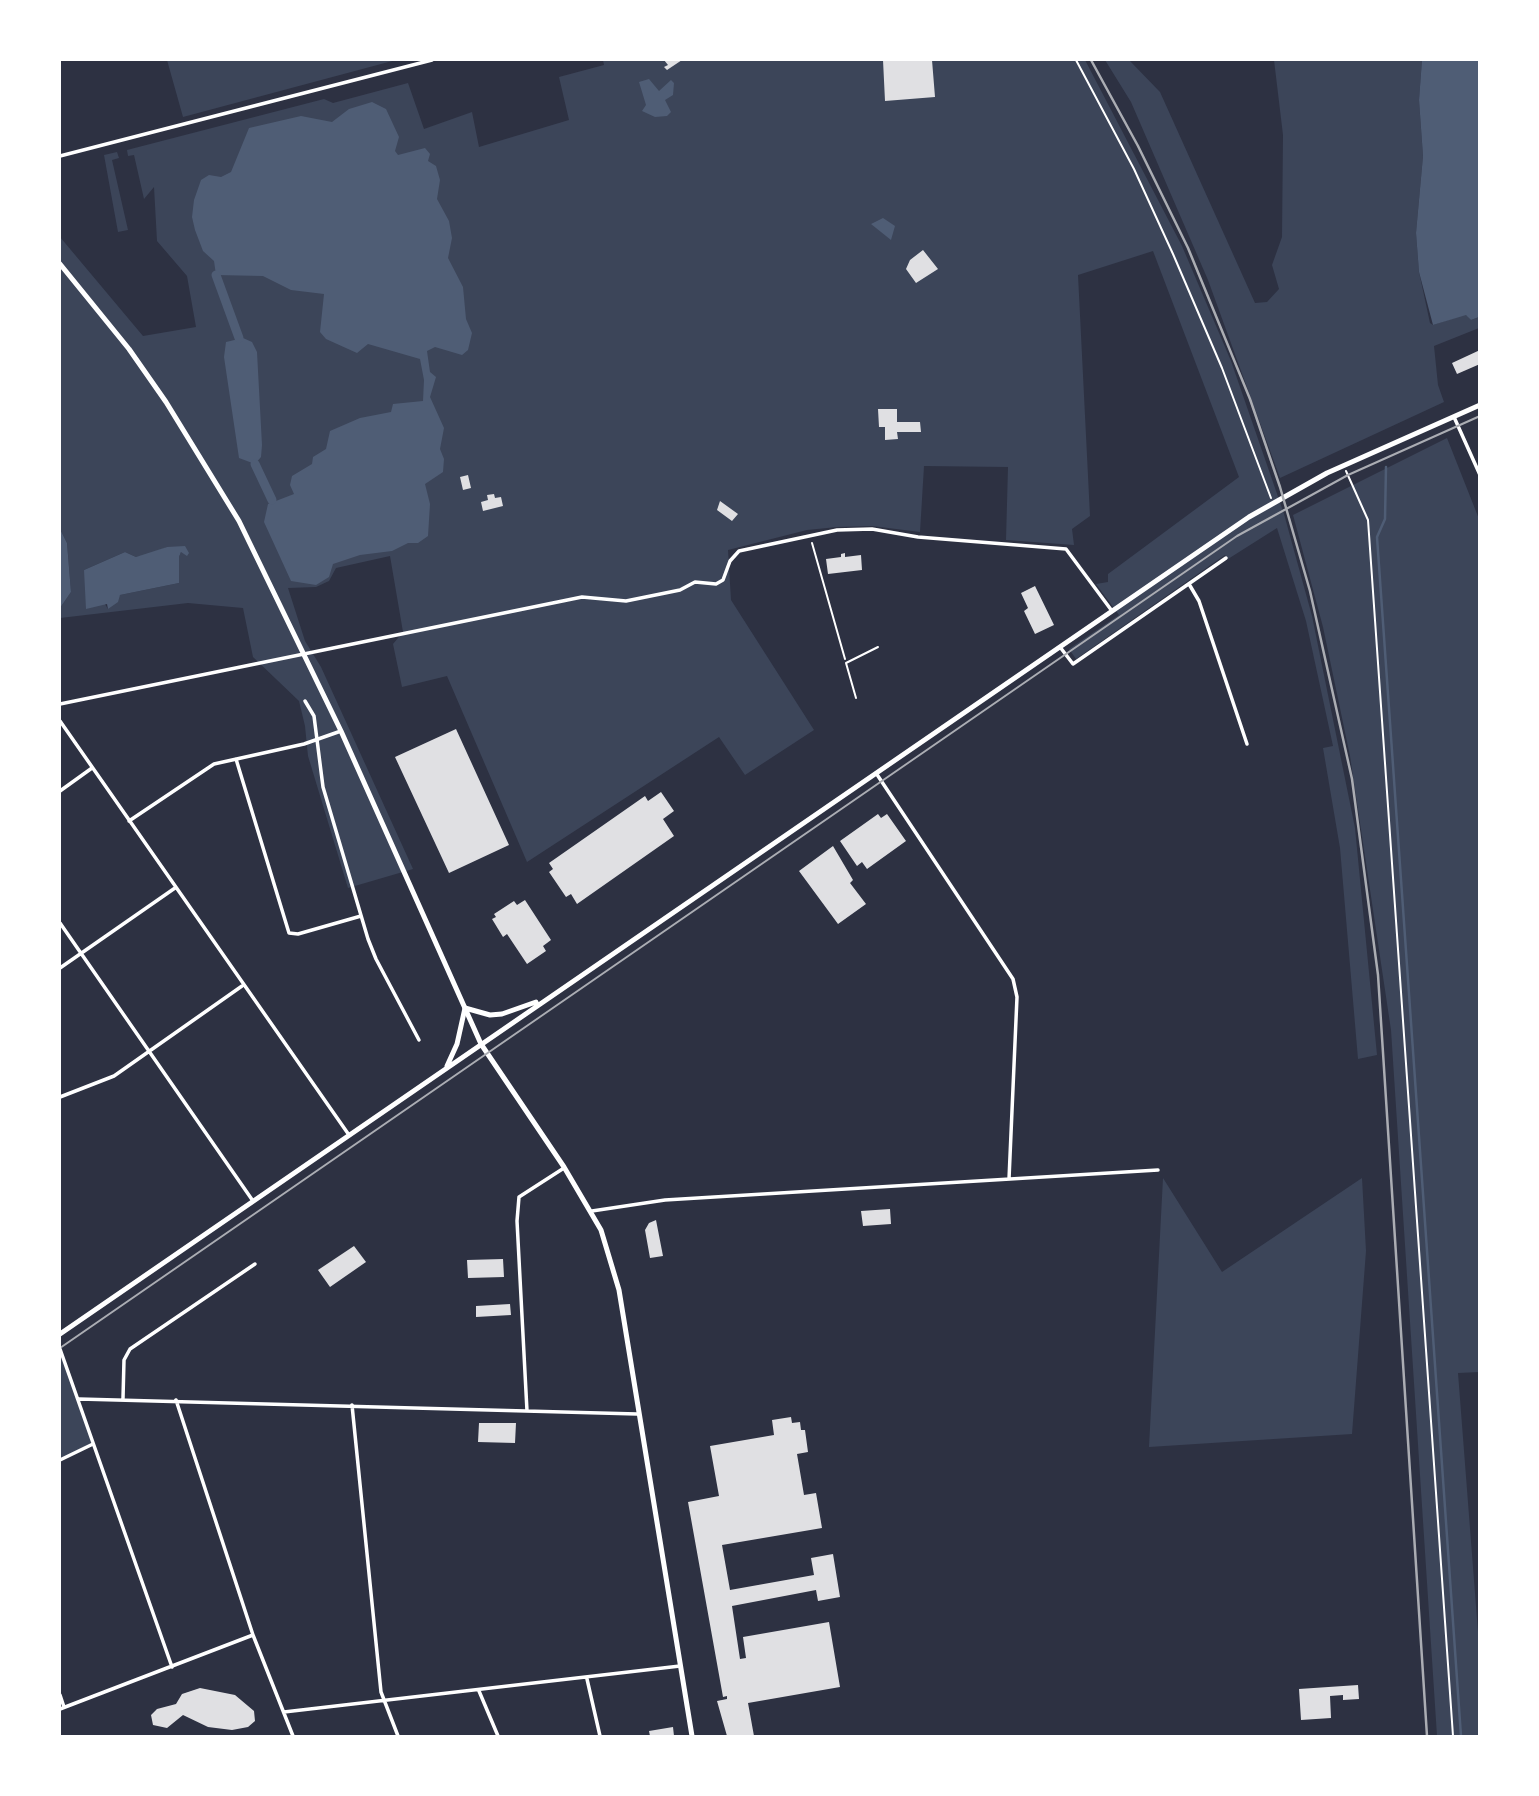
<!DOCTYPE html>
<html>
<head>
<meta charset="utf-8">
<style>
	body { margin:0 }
	#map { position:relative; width:1539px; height:1796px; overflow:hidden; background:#2d3142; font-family:"Asap Condensed",sans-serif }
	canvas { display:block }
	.frame { position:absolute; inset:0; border:61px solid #fff; pointer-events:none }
</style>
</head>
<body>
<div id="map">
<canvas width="1539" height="1796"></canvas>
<div class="frame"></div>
</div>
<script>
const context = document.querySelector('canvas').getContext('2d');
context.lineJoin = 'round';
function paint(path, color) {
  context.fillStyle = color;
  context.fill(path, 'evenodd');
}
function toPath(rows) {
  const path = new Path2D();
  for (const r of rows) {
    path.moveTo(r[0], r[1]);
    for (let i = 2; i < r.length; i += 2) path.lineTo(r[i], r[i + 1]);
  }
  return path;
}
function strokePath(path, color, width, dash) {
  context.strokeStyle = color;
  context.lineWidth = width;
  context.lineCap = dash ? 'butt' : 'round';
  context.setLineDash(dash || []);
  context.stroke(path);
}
paint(toPath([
	[167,60,396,60,183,117],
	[603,60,1085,60,1182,246,1231,361,1284,514,1312,616,1355,828,1377,1055,1358,1059,1340,848,1323,748,1333,746,1306,621,1277,528,1228,559,1225,555,1076,659,1069,649,1119,615,1096,584,1108,582,1108,574,1239,477,1153,251,1078,275,1090,516,1072,529,1074,545,1006,540,1008,467,924,466,920,532,872,526,837,527,807,530,728,550,731,600,814,730,745,775,719,737,527,862,447,676,402,687,393,644,403,632,390,556,336,568,329,581,316,587,288,588,305,641,321,667,413,869,348,888,308,756,305,726,299,701,253,657,243,608,188,603,60,618,60,608,71,592,67,543,60,529,60,237,143,336,196,327,187,276,157,241,154,187,144,199,134,155,128,156,127,150,324,99,333,103,408,83,424,129,472,112,479,147,569,120,559,77,604,65],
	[167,547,188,553,181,552,179,557,179,583,120,595,108,609,84,570,125,552,136,557,147,556],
	[1105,60,1129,60,1160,92,1255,303,1267,302,1279,289,1272,265,1282,237,1283,135,1274,60,1422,60,1419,100,1423,156,1416,233,1419,272,1430,323,1433,325,1466,314,1471,320,1479,317,1479,328,1434,346,1438,385,1444,402,1280,478,1208,280,1131,102],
	[117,152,119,158,112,160,128,230,118,232,104,155],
	[1447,438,1479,519,1480,1372,1458,1373,1479,1645,1479,1736,1437,1736,1391,1030,1350,756,1323,627,1293,515],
	[1163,1178,1222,1272,1362,1178,1366,1251,1352,1434,1149,1447],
	[63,1354,93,1444,60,1460,60,1356]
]), '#3c4559');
paint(toPath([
	[1422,60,1480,60,1479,317,1471,320,1466,315,1433,325,1419,272,1416,233,1423,156,1419,100],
	[649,79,659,91,671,80,674,83,673,95,665,100,671,112,667,116,655,117,642,111,646,105,639,82],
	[372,102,386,109,399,137,395,151,398,155,425,148,430,154,428,161,436,166,440,180,437,199,449,221,452,238,448,258,463,287,466,319,472,333,468,350,462,355,435,347,427,351,430,372,436,377,430,397,444,428,440,449,444,459,443,472,425,484,430,504,428,536,418,543,408,543,392,551,360,555,333,564,329,577,316,585,291,581,264,522,268,504,294,494,290,485,292,476,312,464,313,457,326,449,330,431,360,418,391,412,393,404,423,401,424,380,420,359,368,344,357,353,326,339,320,332,324,294,291,290,263,276,216,275,214,261,203,251,195,230,192,217,194,200,201,180,209,175,221,177,231,172,249,128,301,116,332,122,349,109],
	[883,218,895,226,891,240,871,224],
	[243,338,252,342,257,352,262,445,261,457,255,464,239,458,224,357,226,342],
	[60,529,67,543,71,592,60,608],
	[185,546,189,553,187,556,181,552,179,557,179,583,120,595,118,602,108,609,107,604,86,609,84,570,125,552,136,557,167,547]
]), '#4f5d75');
strokePath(toPath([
	[1386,467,1385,519,1377,537,1461,1736]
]), '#4f5d75', 2.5);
strokePath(toPath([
	[216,275,239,338],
	[255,464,272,500]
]), '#4f5d75', 9);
paint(toPath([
	[664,60,682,60,667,70,664,67,668,65],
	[883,60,932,60,935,97,885,101],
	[923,250,938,269,916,283,906,269,910,260],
	[1480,350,1480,364,1457,374,1452,363],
	[878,409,897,409,897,422,920,422,921,432,897,432,898,439,885,440,885,427,879,427],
	[468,475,471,488,463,490,460,477],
	[494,494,495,498,501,497,503,506,483,511,481,502,488,500,487,495],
	[720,501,738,514,732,521,717,510],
	[845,553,845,557,861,555,862,570,828,574,826,559,841,557,841,554],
	[1035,586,1054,625,1035,634,1024,611,1028,608,1021,593],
	[456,729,509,845,449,873,395,757],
	[661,792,674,811,663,819,674,836,577,904,571,894,566,897,549,872,553,869,549,863,645,796,648,801],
	[878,814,881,818,887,814,906,841,867,869,862,862,857,866,840,841],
	[833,846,853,880,850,883,866,904,838,924,799,871],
	[525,900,551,940,543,946,546,951,527,964,507,934,503,937,492,919,496,917,494,914,514,901,517,905],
	[890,1209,891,1224,863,1226,861,1211],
	[656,1220,663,1256,650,1258,645,1230,649,1223],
	[354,1246,366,1262,330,1287,318,1270],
	[503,1259,504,1277,468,1278,467,1260],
	[510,1304,511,1315,476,1317,476,1306],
	[791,1417,792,1423,800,1422,801,1430,805,1430,808,1452,797,1454,804,1495,816,1493,822,1528,722,1545,730,1590,814,1575,811,1558,833,1554,840,1597,818,1601,816,1590,732,1606,740,1659,746,1658,743,1637,829,1622,840,1687,748,1703,754,1736,727,1736,717,1701,727,1699,727,1696,723,1697,688,1502,719,1496,710,1446,774,1435,772,1420],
	[479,1423,516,1423,515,1443,478,1442],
	[1358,1685,1359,1699,1343,1700,1343,1695,1330,1696,1331,1718,1301,1720,1299,1689],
	[200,1688,235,1695,254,1711,255,1721,248,1727,232,1730,208,1727,183,1715,167,1728,153,1725,151,1715,157,1709,176,1704,182,1694],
	[673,1727,674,1736,650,1736,649,1731]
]), '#e0e0e3');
strokePath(toPath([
	[1076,60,1134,169,1173,254,1222,368,1271,498],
	[1346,471,1368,520,1453,1736],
	[812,543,845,659]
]), '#fff', 2);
strokePath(toPath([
	[856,698,846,663,878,647]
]), '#fff', 2);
strokePath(toPath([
	[60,156,432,60],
	[1454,417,1480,475],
	[1189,584,1199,601,1247,744],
	[1060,647,1073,664,1226,558],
	[305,701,314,716,323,787,368,939,376,959,419,1040],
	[60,704,582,597,626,601,680,590,695,582,716,584,723,580,730,561,739,551,837,530,872,529,918,537,1066,549,1112,611],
	[60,721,349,1135],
	[236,759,289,933,298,934,361,916],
	[876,773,1013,979,1017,997,1009,1179],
	[60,791,92,768],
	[129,821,214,764,304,744,341,731],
	[60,923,253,1201],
	[60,968,175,888],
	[60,1097,114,1076,242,986],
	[592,1211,665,1200,1158,1170],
	[60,1349,172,1667],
	[123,1398,124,1360,130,1349,255,1264],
	[79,1399,637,1414],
	[176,1400,253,1635,293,1736],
	[352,1405,381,1692,398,1736],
	[527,1411,517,1221,519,1197,564,1168],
	[60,1460,93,1444],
	[587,1679,600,1736],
	[479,1691,498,1736],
	[60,1695,64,1707],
	[60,1709,253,1635],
	[284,1712,680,1666]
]), '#fff', 3.5);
strokePath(toPath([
	[60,264,129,349,166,402,239,521,341,731,481,1044,564,1167,601,1230,619,1290,692,1736]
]), '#fff', 5);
strokePath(toPath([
	[447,1066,457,1044,465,1008,490,1015,502,1014,536,1002],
	[60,1334,1249,517,1327,473,1480,405]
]), '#fff', 5);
strokePath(toPath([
	[60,1348,1237,536,1348,475,1480,416]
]), '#abadb3', 2);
strokePath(toPath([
	[1091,60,1138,146,1188,248,1250,399,1280,487,1310,591,1352,779,1378,975,1427,1736]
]), '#abadb3', 2.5);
</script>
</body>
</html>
